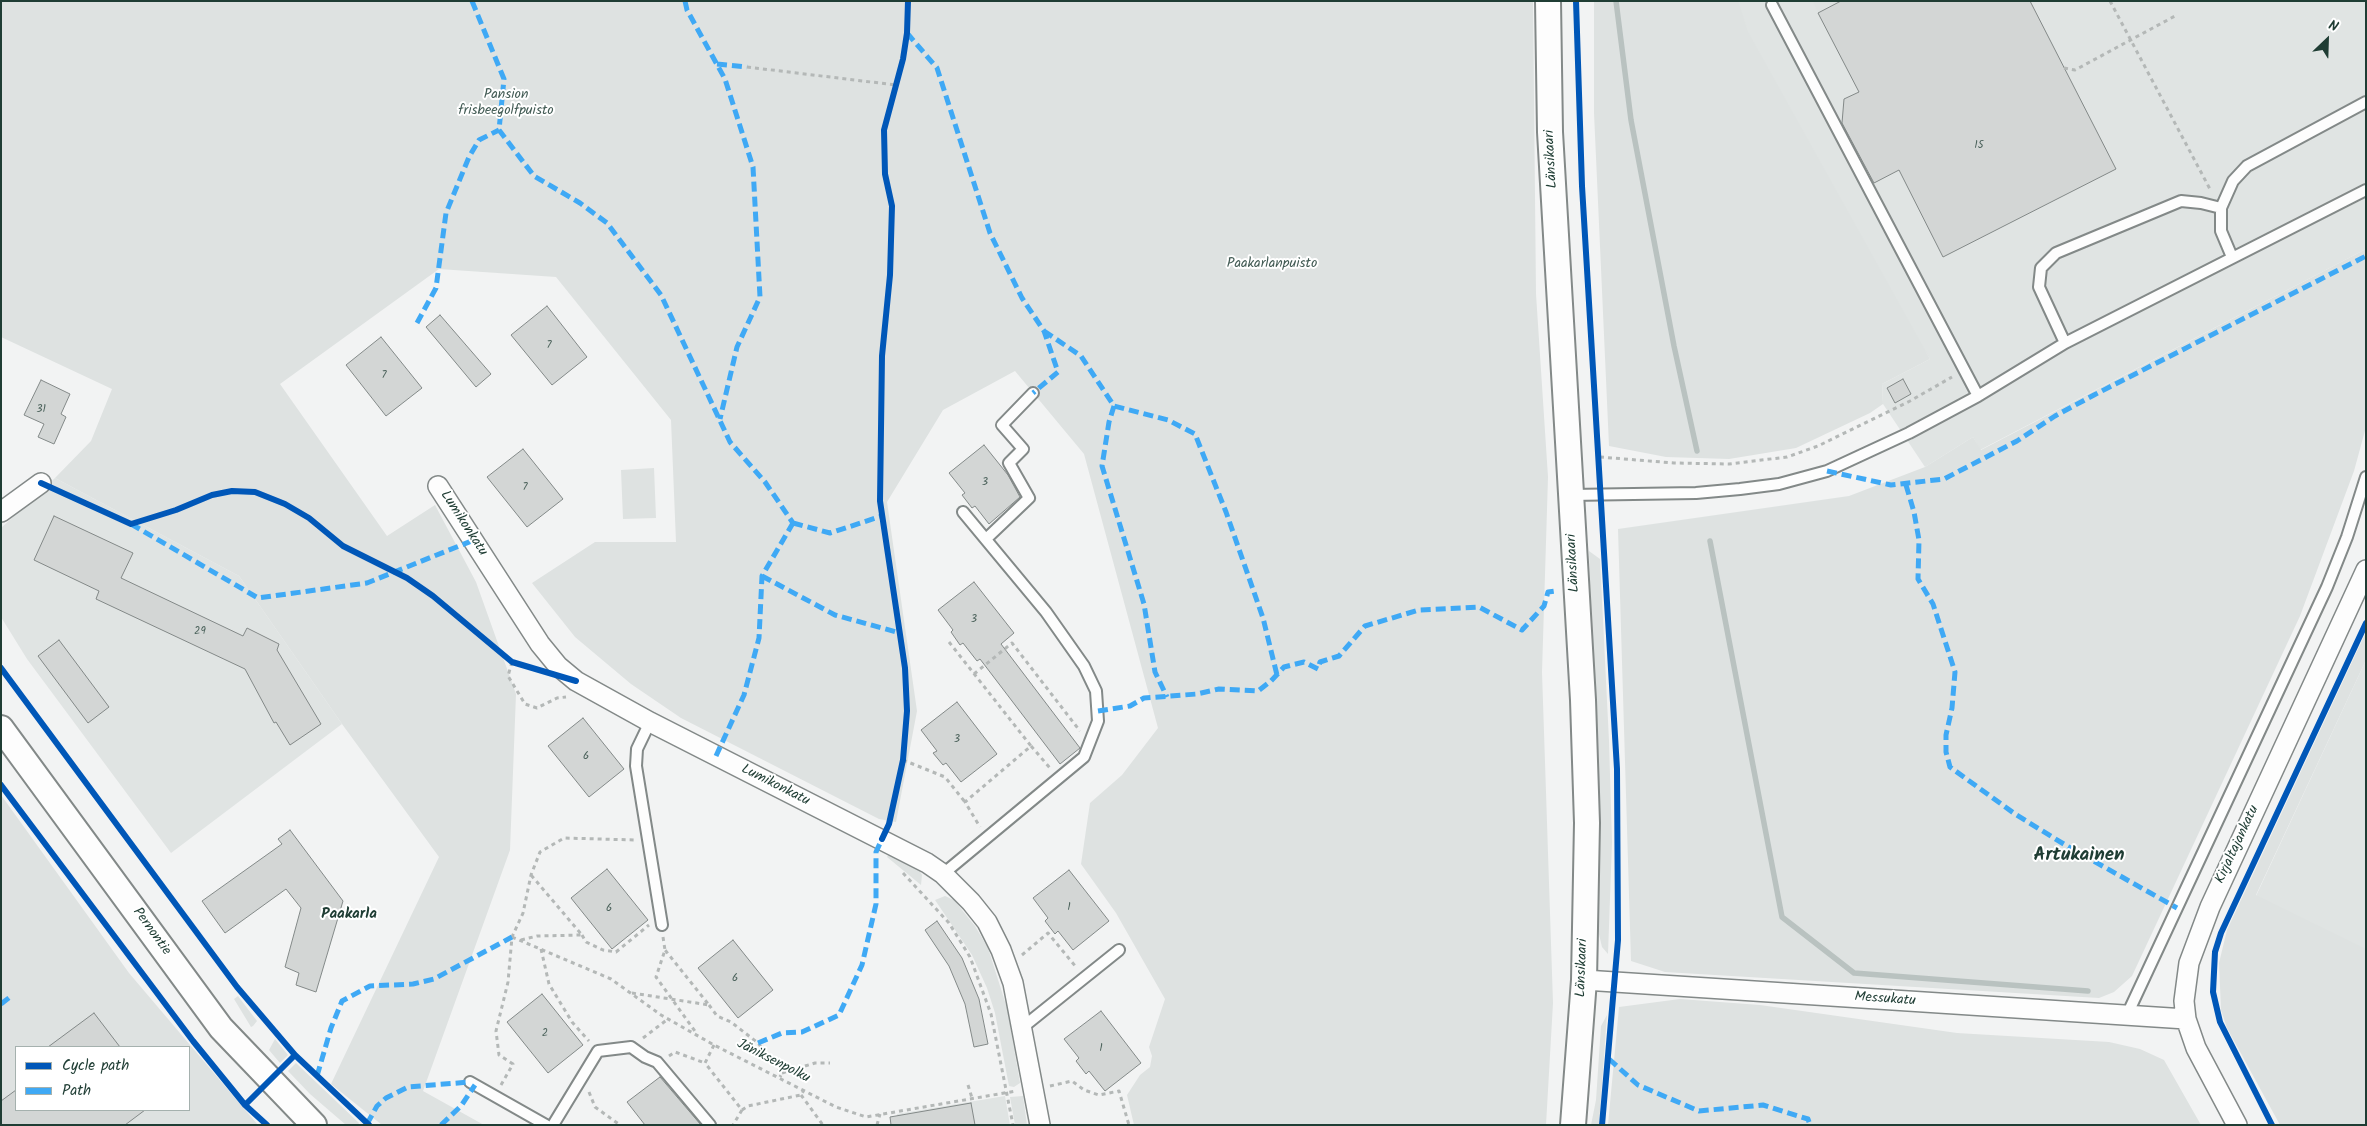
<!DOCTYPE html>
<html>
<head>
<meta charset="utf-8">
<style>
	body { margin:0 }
	#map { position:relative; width:2367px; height:1126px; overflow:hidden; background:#f2f3f3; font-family:Kalam,sans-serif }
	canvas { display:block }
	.frame { position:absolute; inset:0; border:2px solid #1f3d34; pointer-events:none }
	.legend { position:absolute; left:15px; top:1046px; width:175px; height:65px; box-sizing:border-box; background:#fff; border:1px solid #a5b1ae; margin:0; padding:6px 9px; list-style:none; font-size:15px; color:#1f3d34 }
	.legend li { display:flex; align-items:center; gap:10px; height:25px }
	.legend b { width:25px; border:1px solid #a5b1ae }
	.north { position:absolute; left:2302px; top:15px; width:50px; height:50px; -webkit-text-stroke:4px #fff; paint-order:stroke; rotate:24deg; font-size:14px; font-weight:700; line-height:20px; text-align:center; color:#1f3d34 }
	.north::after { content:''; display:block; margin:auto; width:18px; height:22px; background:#1f3d34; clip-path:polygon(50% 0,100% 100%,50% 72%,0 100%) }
</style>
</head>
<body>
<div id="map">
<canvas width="2367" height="1126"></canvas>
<div class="frame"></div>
<ul class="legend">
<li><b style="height:6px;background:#0057b8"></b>Cycle path</li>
<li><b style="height:6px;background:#3fa9f5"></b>Path</li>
</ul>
<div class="north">N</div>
</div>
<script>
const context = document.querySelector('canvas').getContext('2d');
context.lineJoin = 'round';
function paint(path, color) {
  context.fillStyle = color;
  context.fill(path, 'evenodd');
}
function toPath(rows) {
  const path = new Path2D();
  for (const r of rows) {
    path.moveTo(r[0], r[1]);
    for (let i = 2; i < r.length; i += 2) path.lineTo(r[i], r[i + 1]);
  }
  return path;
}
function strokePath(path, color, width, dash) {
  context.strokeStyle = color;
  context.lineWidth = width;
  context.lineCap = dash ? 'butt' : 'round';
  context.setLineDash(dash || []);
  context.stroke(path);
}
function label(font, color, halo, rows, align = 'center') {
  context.font = font + ' Kalam,sans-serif';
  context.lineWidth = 4;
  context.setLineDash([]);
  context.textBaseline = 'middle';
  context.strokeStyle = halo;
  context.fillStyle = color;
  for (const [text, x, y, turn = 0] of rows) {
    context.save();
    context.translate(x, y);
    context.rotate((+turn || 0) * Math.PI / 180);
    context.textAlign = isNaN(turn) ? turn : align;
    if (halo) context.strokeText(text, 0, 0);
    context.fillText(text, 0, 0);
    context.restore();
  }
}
paint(toPath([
	[1697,1,2366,1,2366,249,1980,450,1973,437,1925,467,1883,404,1882,384,1930,359],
	[55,478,239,576,342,724,171,853,27,659,1,617,1,528],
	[2366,660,2366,1125,2256,896],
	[1005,1096,1010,1125,899,1125,897,1114]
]), '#e0e4e3');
paint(toPath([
	[1,1,1533,1,1536,294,1548,477,1542,672,1553,1003,1546,1125,1134,1125,1127,1095,1140,1075,1150,1067,1152,1056,1149,1047,1165,999,1116,913,1081,864,1090,803,1122,775,1158,728,1084,454,1015,371,943,410,887,502,917,711,896,822,879,819,681,718,631,684,575,637,532,583,595,542,676,542,671,420,556,277,439,269,280,384,387,536,435,505,476,582,516,694,510,850,423,1091,484,1125,382,1125,331,1084,439,857,342,724,239,576,55,478,91,441,112,389,1,337],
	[1594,1,1738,1,1748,32,1930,359,1882,384,1883,404,1870,413,1796,448,1729,459,1666,457,1609,446,1594,113],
	[1813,1,1841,1,1818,13],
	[2366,249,2366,427,2354,471,2300,616,2132,976,2114,992,2099,998,1665,972,1631,961,1618,529,1849,496,1925,467,1973,437,1981,450],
	[654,468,656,518,623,519,621,470],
	[1589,551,1600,559,1609,741,1612,842,1608,954,1602,947,1597,926,1596,787],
	[2366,632,2366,660,2256,895,2366,949,2366,1125,2280,1125,2227,1028,2221,1010,2219,963,2227,930],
	[1,795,129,973,258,1125,1,1125],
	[16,1047,189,1047,189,1110,16,1110],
	[889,853,919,869,922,875,921,885,887,857],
	[945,896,954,900,975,926,988,948,1007,1008,1020,1083,1014,1087,1009,1086,995,1013,987,988,972,955,935,900],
	[238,996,257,1021,253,1026,251,1027,234,999],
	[1680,999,1760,1005,1957,1033,2109,1042,2140,1049,2164,1060,2201,1125,1608,1125,1619,1007],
	[1607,1015,1599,1125,1591,1125,1596,1100,1601,1026],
	[275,1039,288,1055,280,1063,269,1050],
	[296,1063,359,1123,358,1125,346,1125,310,1094,288,1071],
	[1023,1096,1027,1125,1015,1125,1010,1097]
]), '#dee2e1');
strokePath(toPath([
	[1616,1,1631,120,1674,346,1697,451],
	[1710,541,1782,917,1854,973,2088,991]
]), '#b9c2c0', 5.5);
const building = toPath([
	[1841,1,2030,1,2116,169,1943,257,1899,170,1874,183,1842,123,1844,99,1859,92,1818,13,1841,1],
	[547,306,587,357,552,385,511,335,547,306],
	[440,315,491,374,476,387,426,327,440,315],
	[381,337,422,388,386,416,346,365,381,337],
	[1903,379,1911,394,1895,403,1887,388,1903,379],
	[41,380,70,394,61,414,66,417,54,444,38,437,44,424,24,415,41,380],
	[984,445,1008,475,1020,497,989,524,975,506,972,508,962,495,965,493,949,473,984,445],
	[523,449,563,499,527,527,487,477,523,449],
	[54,516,133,553,121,578,243,636,247,628,279,644,277,650,321,724,290,745,276,722,274,723,245,669,96,599,99,591,34,560,54,516],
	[974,582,1014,633,1001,644,1080,748,1060,764,980,659,977,661,963,643,960,645,951,632,953,630,938,610,974,582],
	[59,640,109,707,88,723,38,656,59,640],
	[957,702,997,754,961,782,946,763,943,765,933,753,937,751,921,730,957,702],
	[583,718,624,769,589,797,548,746,583,718],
	[290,830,343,901,316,992,296,985,299,973,285,967,301,908,286,889,225,933,202,901,282,844,278,839,290,830],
	[607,869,648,920,612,949,571,898,607,869],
	[1069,870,1109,921,1073,950,1058,931,1055,934,1045,921,1048,918,1033,898,1069,870],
	[937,921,962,958,979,999,988,1044,974,1047,965,1004,949,966,925,930,937,921],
	[733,940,773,990,738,1018,698,968,733,940],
	[542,994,583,1045,548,1073,507,1022,542,994],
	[1101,1011,1141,1063,1105,1091,1089,1071,1086,1074,1076,1061,1079,1058,1064,1039,1101,1011],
	[94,1013,120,1047,48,1047,94,1013],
	[660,1077,701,1125,645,1125,627,1102,660,1077],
	[16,1090,16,1110,145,1110,125,1125,1,1125,1,1101,16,1090],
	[971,1103,975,1125,891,1125,890,1117,971,1103]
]);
paint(building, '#d3d6d5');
strokePath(building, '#838988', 1);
const service = toPath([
	[1772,5,1978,396],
	[2232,257,2221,231,2221,208,2233,181,2247,166,2366,102],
	[2065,343,2039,287,2041,268,2056,253,2181,201,2201,203,2221,208],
	[1571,495,1696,493,1740,489,1779,484,1827,471,1909,433,1978,396,2065,343,2366,190],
	[986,539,1029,498,1009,463,1023,449,1002,425,1033,393],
	[650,722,637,749,636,766,662,925],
	[943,874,1084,757,1098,721,1096,691,1084,666,1046,612,963,512],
	[2126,1017,2327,587,2347,537,2366,477],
	[1023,1027,1119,950],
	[470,1082,546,1125],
	[553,1125,598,1051,631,1047,645,1057,657,1062,710,1125]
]);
const minor = toPath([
	[438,486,540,644,558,666,576,681,650,722,927,863,943,874,971,902,987,922,1001,950,1013,983,1040,1125],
	[1,512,41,483],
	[1584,980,2186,1019],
	[2237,1125,2196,1048,2186,1019,2184,1001,2189,963,2210,907,2366,570]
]);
const tertiary = toPath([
	[1548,1,1550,132,1583,700,1587,823,1584,980,1573,1125],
	[1,728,221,1028,314,1125]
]);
strokePath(service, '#838988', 14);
strokePath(minor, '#838988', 22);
strokePath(tertiary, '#838988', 28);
strokePath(toPath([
	[2110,1,2211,191],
	[747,67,896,85],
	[2064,68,2075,70,2175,16],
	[1600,457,1674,463,1729,464,1787,457,1818,446,1910,401,1952,377],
	[949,642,1031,746,965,802,980,827],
	[512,662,508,676,525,704,537,708,557,698,566,697],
	[974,674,1012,643,1080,731],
	[1031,746,1050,768],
	[903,760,945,777,965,802],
	[903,873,949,923,970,957,991,1014,1013,1125],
	[582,935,586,942,603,950,616,952,649,925],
	[512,937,611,979,661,1015,714,1045,836,1107,866,1117,1016,1091],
	[663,937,665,950,656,977,697,1034],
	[521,940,537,936,582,935,531,875],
	[541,949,549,984,572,1022,589,1041],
	[1022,955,1048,933,1076,967],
	[632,993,709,1005,665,950],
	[709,1005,717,1016,731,1022,758,1043,782,1073,780,1077],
	[643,1038,668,1019],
	[714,1045,705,1063,742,1110,733,1125],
	[669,1056,675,1052,705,1063],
	[782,1073,815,1063,830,1063],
	[501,1085,513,1064,499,1055,496,1031,508,982,512,937,523,913,531,875,540,852,564,838,635,840],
	[968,1085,972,1098],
	[1050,1086,1072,1081,1084,1090,1099,1095,1119,1091,1129,1125],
	[589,1092,595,1107,620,1125],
	[801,1095,823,1125],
	[742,1110,748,1106,801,1095,804,1090],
	[877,1125,880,1114]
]), '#b4b8b7', 3, [4, 4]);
strokePath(service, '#fdfdfd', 10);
strokePath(minor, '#fdfdfd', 19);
strokePath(tertiary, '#fdfdfd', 24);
strokePath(toPath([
	[472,1,504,79,499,130,534,176,580,203,607,223,661,295,730,442,765,482,793,523],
	[685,1,687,10,725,79,753,167,760,297,737,347,720,419],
	[907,33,937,68,990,233,1022,298,1044,331,1058,372,1033,393],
	[717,64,747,67],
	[417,323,436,288,446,213,469,157,479,140,499,130],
	[1044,331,1081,356,1114,406,1168,420,1195,434,1226,512,1263,618,1277,675],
	[1114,406,1109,422,1102,466,1144,604,1155,672,1167,697],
	[1827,471,1891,485,1944,479,2017,441,2055,416,2094,395,2366,256],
	[1906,485,1914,512,1919,540,1918,579,1933,604,1955,672,1952,708,1946,735,1946,752,1950,767,2015,814,2067,846,2177,908],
	[793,523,830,533,882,516],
	[131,524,258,598,367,583,474,540],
	[762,576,835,615,900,633],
	[1098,711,1130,706,1144,698,1197,694,1219,689,1258,691,1271,681,1284,667,1304,662,1318,669,1320,662,1339,656,1365,626,1419,610,1479,607,1522,630,1544,606,1548,592,1555,591],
	[716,756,744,695,759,638,762,576,793,523],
	[1,1004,10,997],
	[758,1043,782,1033,802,1032,839,1015,862,965,876,904,876,852,882,839],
	[1609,1059,1638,1085,1699,1111,1763,1105,1808,1119,1810,1125],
	[317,1076,331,1028,342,1001,370,986,413,984,434,979,512,937],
	[367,1124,377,1106,386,1098,408,1087,470,1082],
	[441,1125,461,1106,475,1085]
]), '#3fa9f5', 5, [10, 5]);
strokePath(toPath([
	[1576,1,1582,186,1617,769,1618,940,1602,1125],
	[41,483,131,524,176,510,212,495,232,491,255,492,285,504,309,518,343,546,407,578,433,596,512,662,576,681],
	[1,668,237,987,295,1055,369,1125],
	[1,785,193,1041,245,1105,267,1125],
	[882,839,889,824,903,760,907,711,905,668,880,501,882,356,890,275,892,206,885,174,884,130,903,59,907,33,908,1],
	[245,1105,295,1055],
	[2272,1125,2220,1022,2213,992,2215,952,2221,933,2366,623]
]), '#0057b8', 6);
label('11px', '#4c635c', null, [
	["15",1979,146],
	["7",549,346],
	["7",384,376],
	["31",41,410],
	["3",985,483],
	["7",525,488],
	["3",974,620],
	["29",200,632],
	["3",957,740],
	["6",586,757],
	["1",1069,908],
	["6",609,909],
	["6",735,979],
	["2",545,1034],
	["1",1101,1049]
]);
label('14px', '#425b54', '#fff', [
	["Pansion",506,96],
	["frisbeegolfpuisto",506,112],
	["Paakarlanpuisto",1272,265]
]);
label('14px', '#1f3d34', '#fff', [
	["Länsikaari",1552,159,-93],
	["Lumikonkatu",463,524,57],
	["Länsikaari",1574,563,-93],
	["Lumikonkatu",775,786,27],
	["Kirjaltajankatu",2238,845,-65],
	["Pernontie",151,932,54],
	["Länsikaari",1583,968,-88],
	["Messukatu",1885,1000,4],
	["Jäniksenpolku",773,1062,27]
]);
label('bold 15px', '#1f3d34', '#fff', [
	["Paakarla",349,915]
]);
label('bold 19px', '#1f3d34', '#fff', [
	["Artukainen",2079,857]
]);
</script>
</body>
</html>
